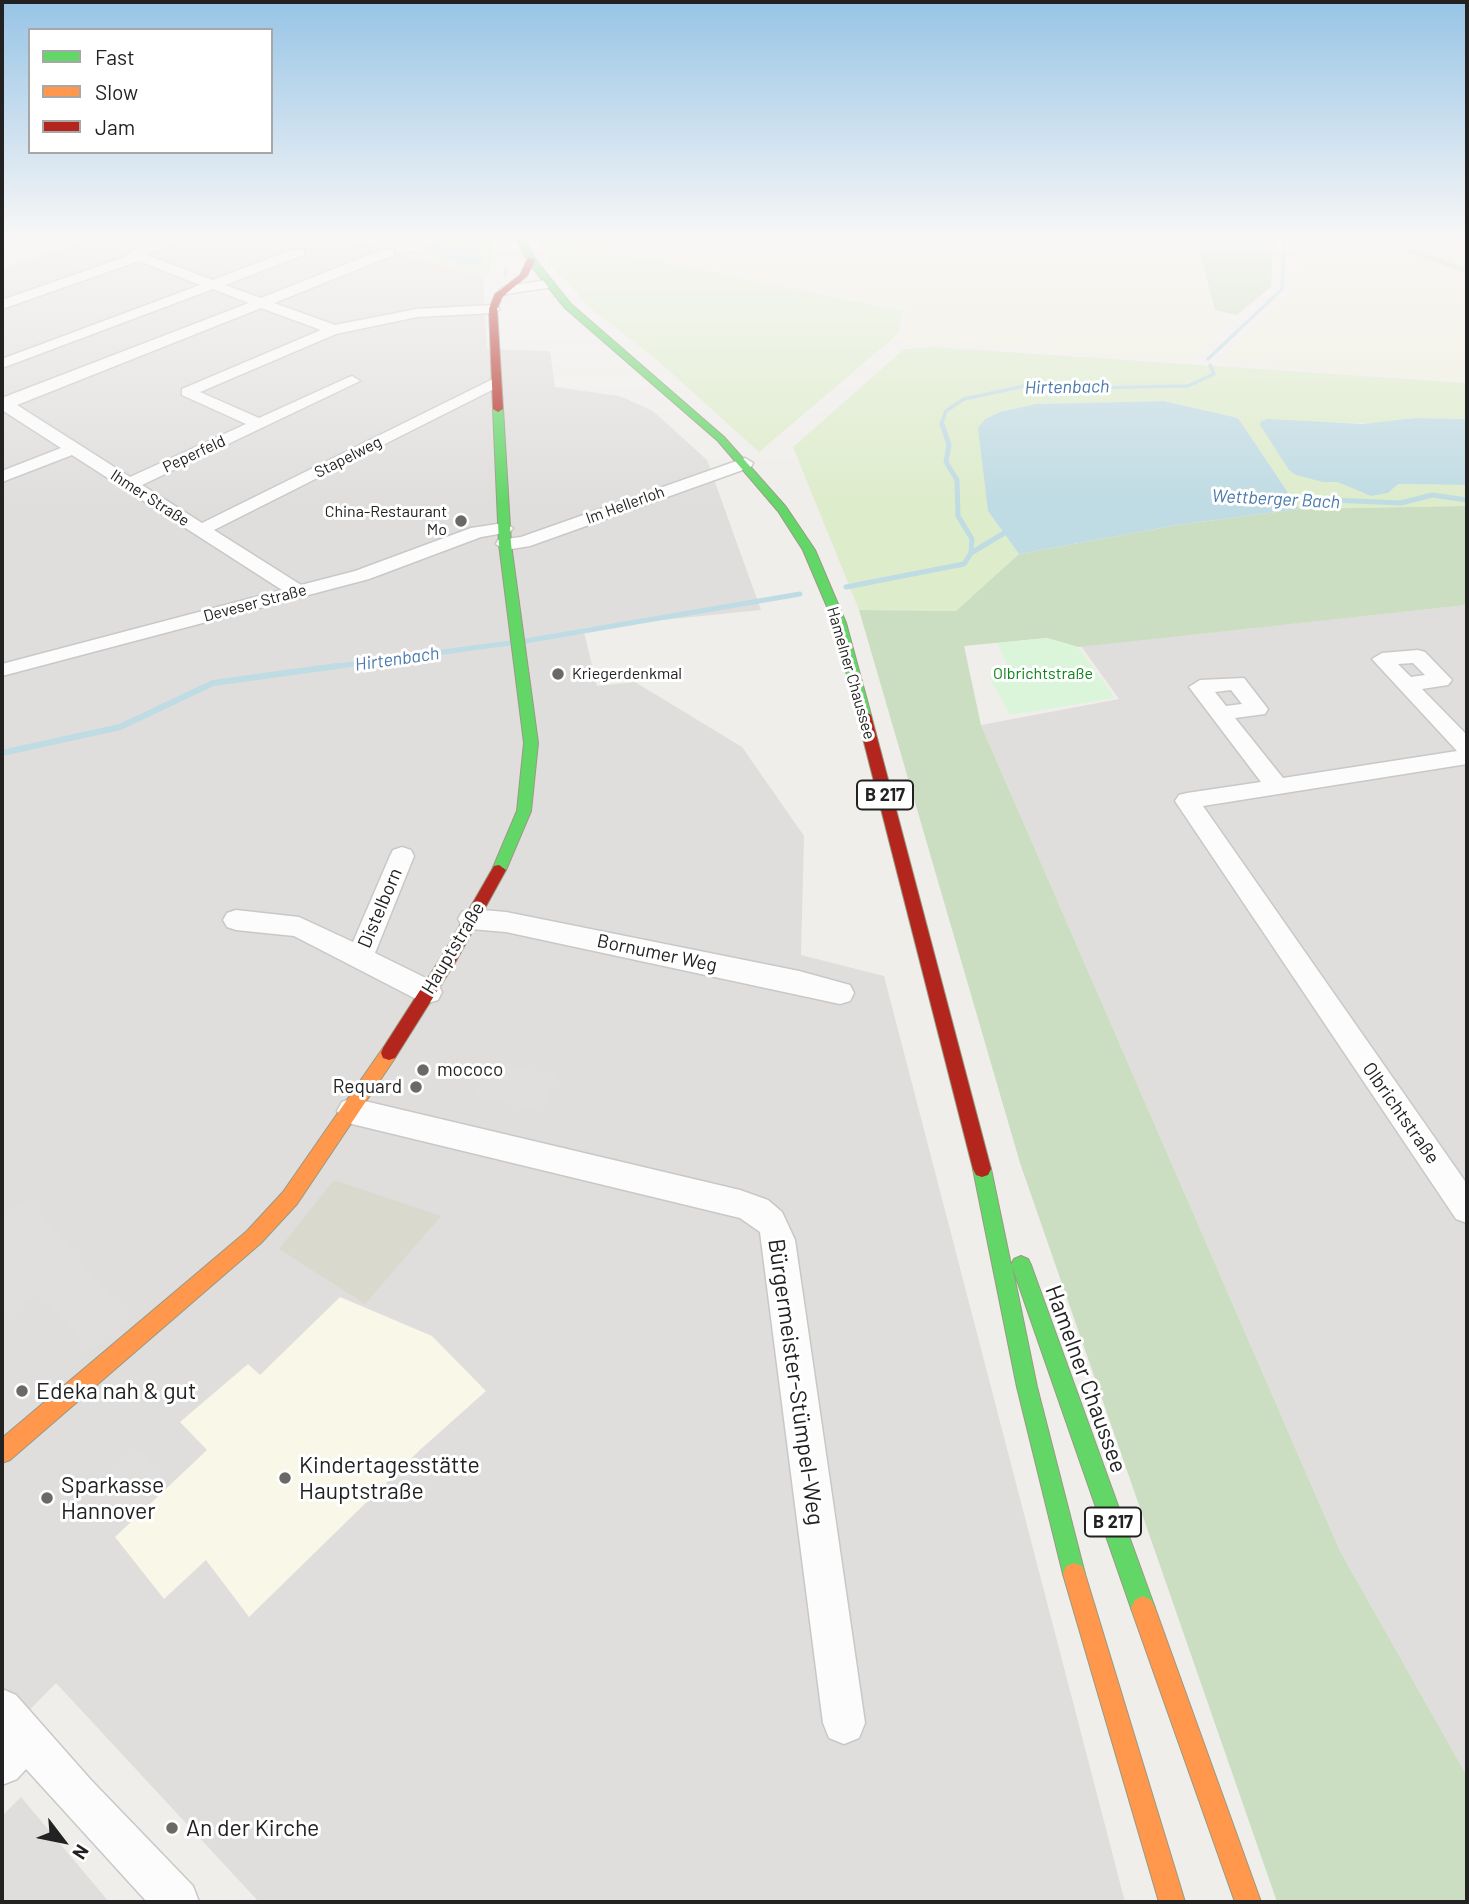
<!DOCTYPE html>
<html>
<head>
<meta charset="utf-8">
<style>
	body { margin:0 }
	#map { position:relative; width:1469px; height:1904px; overflow:hidden; background:#f0eeeb; font-family:Barlow,sans-serif }
	canvas { display:block }
	.frame { position:absolute; inset:0; border:4px solid #222; pointer-events:none }
	.legend { position:absolute; left:28px; top:28px; width:245px; height:126px; box-sizing:border-box; background:#fff; border:2px solid #a7a7a7; margin:0; padding:9px 12px; list-style:none; font-size:21px; color:#222 }
	.legend li { display:flex; align-items:center; gap:14px; height:35px }
	.legend b { width:35px; border:2px solid #a7a7a7 }
	.north { position:absolute; left:28px; top:1806px; width:70px; height:70px; -webkit-text-stroke:5px #fff; paint-order:stroke; rotate:122deg; font-size:19px; font-weight:700; line-height:28px; text-align:center; color:#222 }
	.north::after { content:''; display:block; margin:auto; width:24px; height:32px; background:#222; clip-path:polygon(50% 0,100% 100%,50% 72%,0 100%) }
</style>
</head>
<body>
<div id="map">
<canvas width="1469" height="1904"></canvas>
<div class="frame"></div>
<ul class="legend">
<li><b style="height:9px;background:#63d668"></b>Fast</li>
<li><b style="height:9px;background:#ff974d"></b>Slow</li>
<li><b style="height:9px;background:#b3261e"></b>Jam</li>
</ul>
<div class="north">N</div>
</div>
<script>
const context = document.querySelector('canvas').getContext('2d');
context.lineJoin = 'round';
function paint(path, color) {
  context.fillStyle = color;
  context.fill(path, 'evenodd');
}
function toPath(rows) {
  const path = new Path2D();
  for (const r of rows) {
    path.moveTo(r[0], r[1]);
    for (let i = 2; i < r.length; i += 2) path.lineTo(r[i], r[i + 1]);
  }
  return path;
}
function strokePath(path, color, width, dash) {
  context.strokeStyle = color;
  context.lineWidth = width;
  context.lineCap = dash ? 'butt' : 'round';
  context.setLineDash(dash || []);
  context.stroke(path);
}
function label(font, color, halo, rows, align = 'center') {
  context.font = font + ' Barlow,sans-serif';
  context.lineWidth = 6;
  context.setLineDash([]);
  context.textBaseline = 'middle';
  context.strokeStyle = halo;
  context.fillStyle = color;
  for (const [text, x, y, turn = 0] of rows) {
    context.save();
    context.translate(x, y);
    context.rotate((+turn || 0) * Math.PI / 180);
    context.textAlign = isNaN(turn) ? turn : align;
    if (halo) context.strokeText(text, 0, 0);
    context.fillText(text, 0, 0);
    context.restore();
  }
}
paint(toPath([
	[100,236,340,236,483,277,487,349,550,351,555,387,620,396,653,411,707,460,761,610,583,628,597,686,635,682,742,747,804,836,801,955,884,976,1125,1902,259,1902,56,1683,2,1738,2,268],
	[1467,605,1467,1776,1340,1551,981,725,1119,699,1081,646],
	[21,1797,109,1902,2,1902,2,1816]
]), '#dfdedc');
paint(toPath([
	[340,1297,432,1336,486,1391,421,1449,249,1617,206,1560,164,1599,115,1537,207,1450,180,1422,248,1364,260,1375]
]), '#f8f7e8');
paint(toPath([
	[334,1180,441,1216,365,1304,279,1249]
]), '#d9d9cd');
paint(toPath([
	[2,236,100,236,2,268],
	[543,236,1195,236,1216,315,1233,319,1191,361,945,344,904,345,902,340,906,311],
	[1298,236,1360,236,1467,274,1467,381,1221,363,1223,357,1297,285],
	[1376,236,1467,236,1467,268]
]), '#efefdf');
paint(toPath([
	[444,236,488,238,492,242,494,258,486,278,411,255],
	[454,236,478,242,480,263,467,265,424,253,440,241],
	[538,236,903,311,898,334,759,452,657,360,588,306,549,262],
	[933,347,1467,383,1467,419,1416,418,1386,424,1323,422,1323,482,1337,482,1371,496,1388,493,1398,484,1467,485,1467,506,1299,509,1238,418,1164,401,1035,404,1000,412,985,419,988,511,1019,554,956,611,859,610,793,447,904,349]
]), '#ddeccb');
paint(toPath([
	[1195,236,1274,236,1271,287,1237,315,1215,310],
	[1361,236,1376,236,1467,268,1467,274],
	[1467,506,1467,605,1078,647,1047,638,964,646,981,725,1340,1551,1467,1776,1467,1902,1277,1902,1020,1163,859,610,956,611,1019,554,1177,525,1299,509]
]), '#cbdec1');
paint(toPath([
	[1047,638,1078,647,1115,698,1010,715,989,677,1007,665,997,643]
]), '#daf5da');
paint(toPath([
	[492,1061,557,1076,541,1111,475,1096],
	[28,1198,130,1319,90,1351,39,1292,2,1320,2,1217],
	[139,1449,163,1479,135,1504,108,1515,90,1492]
]), '#e0dfde');
paint(toPath([
	[462,236,477,243,482,262,478,265,467,265,425,253,441,241],
	[1164,401,1238,418,1299,509,1177,525,1019,554,988,511,978,428,985,419,1000,412,1035,404],
	[1416,418,1467,419,1467,485,1398,484,1388,493,1371,496,1337,482,1323,482,1296,475,1289,470,1260,425,1261,421,1268,419,1363,424]
]), '#bfdbe3');
strokePath(toPath([
	[88,236,92,238],
	[505,276,506,268],
	[1208,359,1282,289,1285,236],
	[941,425,946,411,964,399,1029,385,1088,388,1188,386,1214,374,1210,365]
]), '#bfdbe3', 3.5);
strokePath(toPath([
	[1285,498,1401,503,1432,495,1467,500],
	[971,553,1011,529],
	[846,587,964,564,971,553,972,539,958,516,957,480,946,462,949,445,942,424],
	[525,641,800,594],
	[324,668,510,643]
]), '#bfdbe3', 5);
strokePath(toPath([
	[2,753,120,727,213,683,337,666]
]), '#bfdbe3', 6);
const street = toPath([
	[171,236,189,236,146,255,213,280,294,249,304,249,304,255,225,285,261,298,384,249,394,249,394,255,274,303,335,325,417,309,493,305,500,309,493,313,417,317,336,334,200,392,259,418,347,378,352,376,360,381,142,485,202,523,495,378,500,380,500,386,214,530,301,585,355,571,471,528,504,523,513,528,510,532,481,537,369,579,2,676,2,664,282,590,72,455,2,482,2,471,61,448,2,410,2,398,249,303,213,289,2,368,2,359,200,285,139,261,2,309,2,300,128,256,129,252,171,236],
	[261,308,321,330,182,389,182,395,246,424,130,477,17,405,261,308],
	[548,280,553,281,553,287,506,294,499,290,506,286,548,280],
	[745,458,753,463,751,467,530,546,505,550,496,544,498,540,521,537,745,458],
	[1418,650,1425,652,1452,680,1448,685,1422,689,1467,735,1467,764,1203,806,1467,1184,1467,1223,1456,1219,1175,801,1179,795,1187,793,1261,782,1189,687,1200,680,1244,678,1268,709,1265,714,1235,718,1283,778,1457,751,1372,659,1382,653,1418,650],
	[1413,663,1425,675,1411,677,1398,664,1413,663],
	[1231,690,1242,704,1226,706,1215,692,1231,690],
	[402,847,411,850,414,856,375,953,438,984,442,992,438,1000,428,1003,418,1000,294,936,236,930,227,927,223,920,227,913,236,910,299,917,353,942,390,856,393,850,402,847],
	[471,909,506,912,799,971,850,985,854,993,850,1001,840,1004,506,932,471,929,462,926,458,919,462,912,471,909],
	[352,1098,740,1190,768,1200,782,1212,795,1240,865,1723,859,1738,844,1744,829,1738,823,1723,760,1232,740,1218,352,1124,342,1120,337,1111,342,1102,352,1098],
	[2,1689,16,1695,91,1780,193,1886,199,1902,147,1902,26,1769,17,1779,2,1785,2,1689]
]);
const fast = toPath([
	[515,236,523,236,535,259,571,304,724,437,786,507,815,550,846,623,871,715,869,718,864,719,857,715,834,623,803,550,778,511,718,441,565,308,528,262,515,236],
	[498,406,503,409,511,544,538,743,531,811,506,870,499,875,492,870,517,811,524,743,499,544,493,409,498,406],
	[982,1161,988,1163,991,1169,1011,1265,1014,1259,1021,1256,1028,1259,1031,1265,1155,1608,1151,1616,1143,1620,1135,1616,1131,1608,1012,1266,1037,1387,1085,1574,1082,1582,1074,1585,1066,1582,1063,1574,1017,1387,973,1169,976,1163,982,1161]
]);
const slow = toPath([
	[389,1046,395,1048,397,1053,395,1058,297,1204,261,1243,10,1460,2,1463,2,1438,247,1231,283,1192,383,1048,389,1046],
	[1074,1563,1082,1566,1085,1574,1185,1902,1159,1902,1063,1574,1066,1566,1074,1563],
	[1143,1596,1151,1600,1155,1608,1261,1902,1235,1902,1131,1608,1135,1600,1143,1596]
]);
const jam = toPath([
	[528,258,535,260,527,276,502,297,497,309,503,409,498,412,493,409,489,309,495,294,520,275,528,258],
	[864,711,871,715,991,1169,988,1175,982,1177,976,1175,973,1169,857,715,864,711],
	[499,865,506,870,456,961,395,1058,389,1060,383,1058,381,1053,383,1048,444,953,494,866,499,865]
]);
strokePath(street, '#c9c8c7', 3);
strokePath(fast, '#999a82', 2);
strokePath(slow, '#999a82', 2);
strokePath(jam, '#999a82', 2);
paint(street, '#fdfcfc');
paint(fast, '#63d668');
paint(slow, '#ff974d');
paint(jam, '#b3261e');
const sky = context.createLinearGradient(0, 0, 0, 503);
sky.addColorStop(0, '#97c4e6');
sky.addColorStop(0.47, '#f8f7f6');
sky.addColorStop(1, '#f8f7f600');
context.fillStyle = sky;
context.fillRect(0, 0, 1469, 503);
for (const [x, y, r, color] of [
	[461,521,7,"#6a6968"],
	[558,674,7,"#6a6968"],
	[423,1070,7,"#6a6968"],
	[416,1087,7,"#6a6968"],
	[22,1391,7,"#6a6968"],
	[285,1478,7,"#6a6968"],
	[47,1498,7,"#6a6968"],
	[172,1828,7,"#6a6968"]
]) {
  const dot = new Path2D();
  dot.arc(x, y, r, 0, 2 * Math.PI);
  context.fillStyle = color;
  context.fill(dot);
  strokePath(dot, '#fff', 2.5);
}
label('16px', '#222', '#fff', [
	["Peperfeld",194,454,-25],
	["Stapelweg",348,457,-27],
	["Ihmer Straße",150,498,33],
	["Im Hellerloh",625,505,-20],
	["Deveser Straße",255,603,-15],
	["Hamelner Chaussee",851,673,74]
]);
label('16px', '#222', '#fff', [
	["China-Restaurant",447,512],
	["Mo",447,530],
	["Kriegerdenkmal",572,674,"left"]
], 'right');
label('16px', '#0c8416', '#fff', [
	["Olbrichtstraße",1043,674]
]);
label('italic 18px', '#4a7aab', '#fff', [
	["Hirtenbach",1067,387,-1],
	["Wettberger Bach",1276,499,3],
	["Hirtenbach",397,659,-8]
]);
for (const [x, y, w] of [
	[885,795,56],
	[1113,1522,56]
]) {
  const box = new Path2D();
  box.roundRect(x - w / 2, y - 14.5, w, 29, 5);
  context.fillStyle = '#fff';
  context.fill(box);
  strokePath(box, '#222', 2);
}
label('bold 18px', '#222', null, [
	["B 217",885,795],
	["B 217",1113,1522]
]);
label('19px', '#222', '#fff', [
	["Distelborn",380,908,-67],
	["Hauptstraße",453,948,-59],
	["Bornumer Weg",657,953,12],
	["Olbrichtstraße",1401,1113,55]
]);
label('19px', '#222', '#fff', [
	["mococo",437,1070],
	["Requard",402,1087,"right"]
], 'left');
label('23px', '#222', '#fff', [
	["Hamelner Chaussee",1086,1379,70],
	["Bürgermeister-Stümpel-Weg",796,1382,82]
]);
label('23px', '#222', '#fff', [
	["Edeka nah & gut",36,1391],
	["Kindertagesstätte",299,1465],
	["Hauptstraße",299,1491],
	["Sparkasse",61,1485],
	["Hannover",61,1511],
	["An der Kirche",186,1828]
], 'left');
</script>
</body>
</html>
